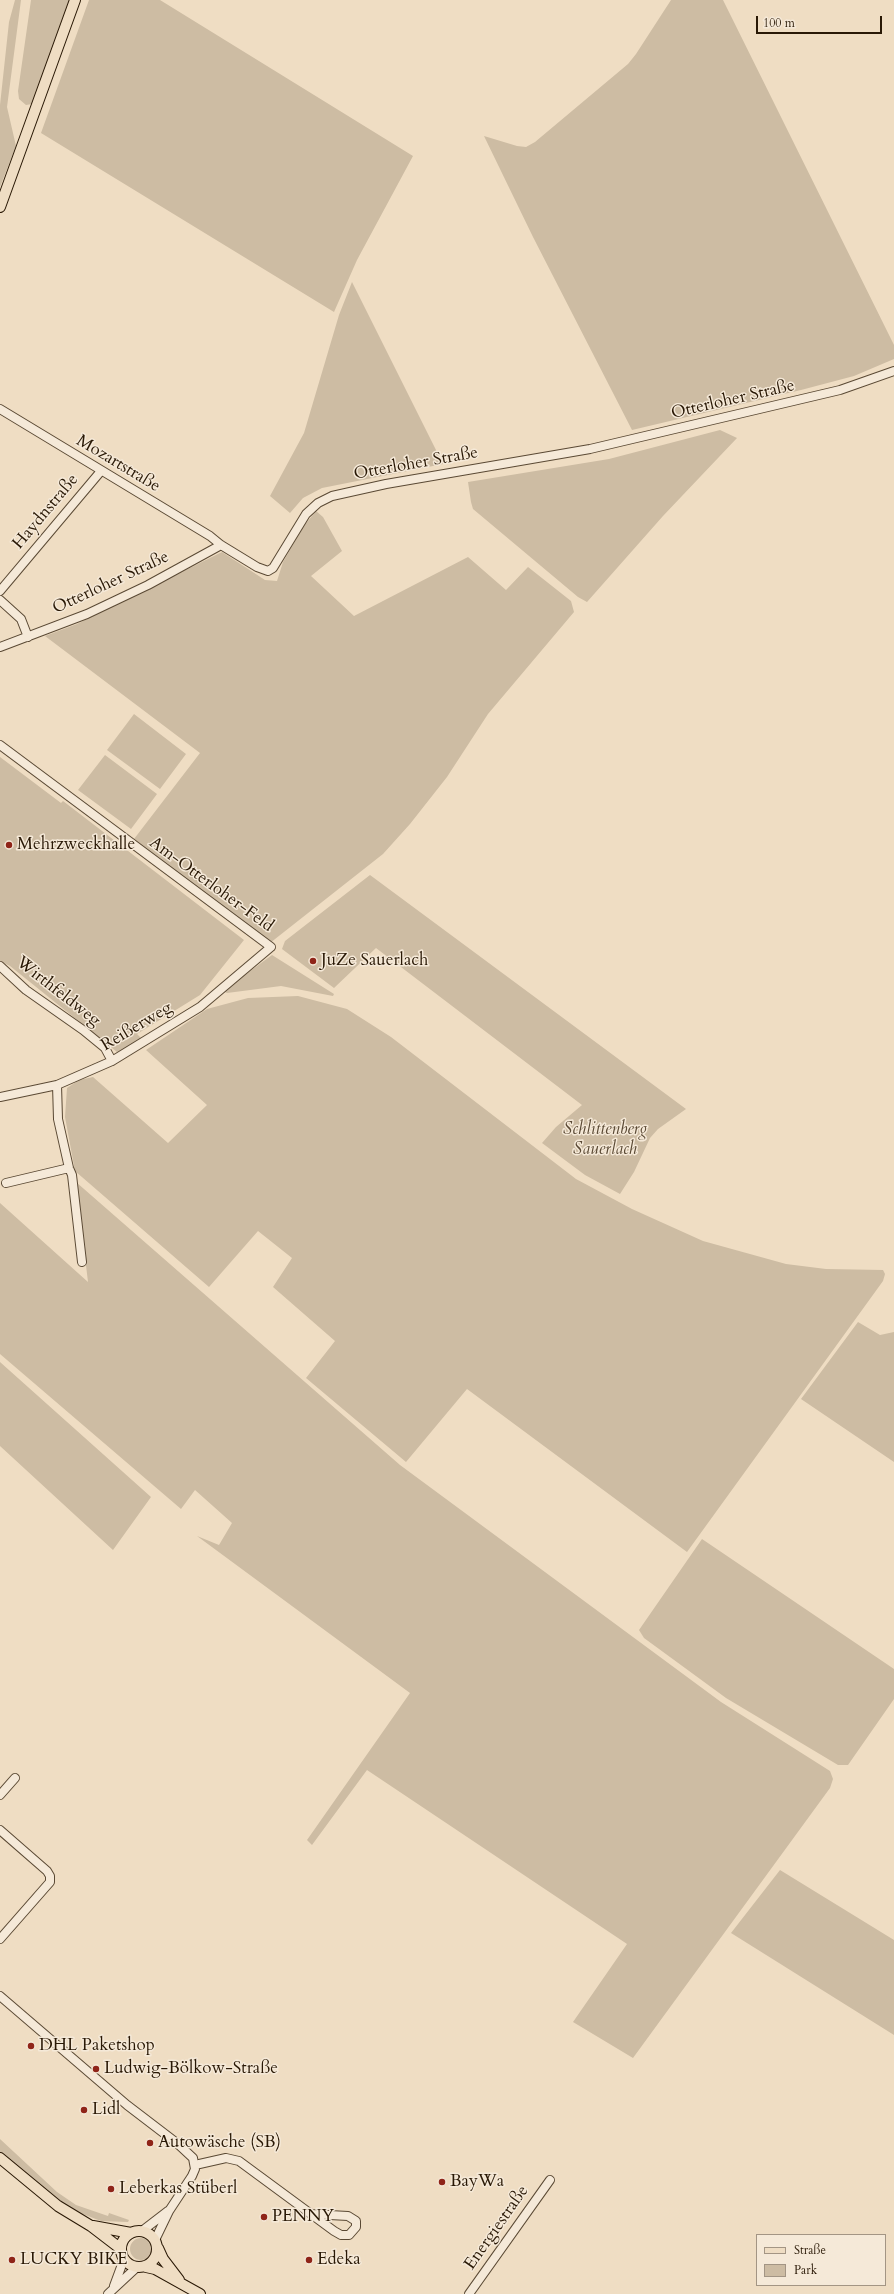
<!DOCTYPE html>
<html>
<head>
<meta charset="utf-8">
<style>
	body { margin:0 }
	#map { position:relative; width:894px; height:2294px; overflow:hidden; background:#efddc3; font-family:Cardo,serif }
	canvas { display:block }
	.legend { position:absolute; left:756px; top:2234px; width:130px; height:52px; box-sizing:border-box; background:#f5e9d8; border:1px solid #a39584; margin:0; padding:5px 7px; list-style:none; font-size:12px; color:#291805 }
	.legend li { display:flex; align-items:center; gap:8px; height:20px }
	.legend b { width:20px; border:1px solid #a39584 }
	.scale { position:absolute; left:756px; top:16px; width:126px; height:18px; box-sizing:border-box; border:2px solid #291805; border-top:0; padding-left:5px; font-size:12px; line-height:14px; white-space:nowrap; color:#291805; -webkit-text-stroke:3px #f5e9d8; paint-order:stroke }
</style>
</head>
<body>
<div id="map">
<canvas width="894" height="2294"></canvas>
<ul class="legend">
<li><b style="height:5px;background:#efddc3"></b>Straße</li>
<li><b style="height:11px;background:#cdbca3"></b>Park</li>
</ul>
<div class="scale">100 m</div>
</div>
<script>
const context = document.querySelector('canvas').getContext('2d');
context.lineJoin = 'round';
function paint(path, color) {
  context.fillStyle = color;
  context.fill(path, 'evenodd');
}
function toPath(rows) {
  const path = new Path2D();
  for (const r of rows) {
    if (r.length === 3) {
      path.moveTo(r[0] + r[2], r[1]);
      path.arc(r[0], r[1], r[2], 0, 2 * Math.PI);
      continue;
    }
    path.moveTo(r[0], r[1]);
    for (let i = 2; i < r.length; i += 2) path.lineTo(r[i], r[i + 1]);
  }
  return path;
}
function strokePath(path, color, width, dash) {
  context.strokeStyle = color;
  context.lineWidth = width;
  context.lineCap = dash ? 'butt' : 'round';
  context.setLineDash(dash || []);
  context.stroke(path);
}
function label(font, color, halo, rows, align = 'center') {
  context.font = font + ' Cardo,serif';
  context.lineWidth = 3;
  context.setLineDash([]);
  context.textBaseline = 'middle';
  context.strokeStyle = halo;
  context.fillStyle = color;
  for (const [text, x, y, turn = 0] of rows) {
    context.save();
    context.translate(x, y);
    context.rotate((+turn || 0) * Math.PI / 180);
    context.textAlign = isNaN(turn) ? turn : align;
    if (halo) context.strokeText(text, 0, 0);
    context.fillText(text, 0, 0);
    context.restore();
  }
}
paint(toPath([
	[15,0,21,0,7,107,16,146,0,187,0,105,9,22],
	[31,0,69,0,32,104,26,105,19,99,18,91],
	[89,0,160,0,413,156,357,260,334,312,41,133],
	[671,0,723,0,894,345,894,359,854,376,801,390,632,430,533,237,484,136,517,146,526,147,535,142,628,64,636,54],
	[352,282,443,464,322,488,303,498,290,513,270,496,304,433,339,315],
	[720,430,737,438,663,516,587,602,578,597,473,509,471,502,468,482,609,459],
	[316,511,323,517,342,551,311,576,354,616,468,557,506,590,528,567,571,601,574,612,488,714,447,777,410,824,383,854,270,943,134,839,200,753,45,636,77,624,222,552,265,580,277,581,283,562,303,527],
	[134,714,186,754,160,789,107,750],
	[105,755,157,794,131,829,78,790],
	[0,757,61,803,63,801,244,940,200,995,137,1034,142,1039,131,1046,117,1052,10,966,0,961],
	[370,875,686,1109,658,1129,650,1138,634,1172,620,1194,585,1175,542,1143,556,1127,582,1105,376,948,334,988,282,949,285,941],
	[272,955,334,994,333,996,281,986,227,993,223,991],
	[298,996,347,1009,391,1037,576,1179,632,1209,703,1241,786,1264,826,1269,883,1270,885,1274,883,1281,687,1552,467,1389,406,1462,306,1378,335,1341,273,1287,292,1258,258,1231,209,1287,75,1171,65,1117,67,1088,79,1080,93,1077,168,1143,207,1105,146,1050,207,1009,248,998],
	[76,1182,400,1465,721,1702,830,1771,833,1779,830,1788,633,2058,573,2022,627,1944,367,1770,312,1845,307,1840,410,1693,197,1536,219,1545,232,1523,195,1490,181,1509,0,1354,0,1203,88,1282],
	[858,1322,880,1335,894,1332,894,1462,801,1399],
	[0,1362,151,1497,113,1550,0,1446],
	[702,1539,894,1669,894,1699,848,1765,838,1765,726,1698,644,1638,639,1630],
	[780,1870,894,1940,894,2035,731,1933],
	[0,2139,57,2192,76,2205,108,2216,109,2213,129,2220,128,2222,101,2221,72,2210,51,2195,0,2153],
	[141,2249,11]
]), '#cdbca3');
const minor = toPath([
	[0,409,210,536,221,545,257,567,268,571,273,568,306,514,318,503,332,496,386,484,590,449,840,390,894,371],
	[0,591,101,471],
	[0,600,21,619,28,637],
	[0,647,87,614,148,585,221,545],
	[0,745,271,947,200,1007,112,1061,57,1085,0,1097],
	[0,966,26,990,83,1030,105,1048,112,1061],
	[57,1085,58,1119,69,1168,72,1175,82,1262],
	[6,1183,69,1168],
	[0,1795,15,1778],
	[0,1830,47,1871,50,1876,50,1882,0,1939],
	[0,1996,127,2105,178,2144,193,2158,195,2169,192,2176,169,2211,155,2240],
	[195,2165,226,2158,239,2161,334,2231,341,2235,349,2235,356,2227,356,2221,348,2216,311,2214],
	[142,2231,168,2211],
	[114,2286,124,2259],
	[108,2294,137,2267],
	[469,2294,550,2180]
]);
const major = toPath([
	[0,207,75,0],
	[0,2158,58,2206,91,2226,121,2249],
	[93,2226,131,2233],
	[139,2249,18],
	[158,2248,163,2259,179,2280],
	[146,2267,155,2269,200,2294]
]);
strokePath(minor, '#5a4934', 10);
strokePath(major, '#291805', 12);
strokePath(minor, '#f5e9d8', 8);
strokePath(major, '#efddc3', 10);
for (const [x, y, r, color] of [
	[9,845,4,"#8f2418"],
	[313,961,4,"#8f2418"],
	[31,2046,4,"#8f2418"],
	[96,2069,4,"#8f2418"],
	[84,2110,4,"#8f2418"],
	[150,2143,4,"#8f2418"],
	[442,2182,4,"#8f2418"],
	[111,2189,4,"#8f2418"],
	[264,2217,4,"#8f2418"],
	[12,2260,4,"#8f2418"],
	[309,2260,4,"#8f2418"]
]) {
  const dot = new Path2D();
  dot.arc(x, y, r, 0, 2 * Math.PI);
  context.fillStyle = color;
  context.fill(dot);
  strokePath(dot, '#f5e9d8', 1.5);
}
label('17px', '#291805', '#f5e9d8', [
	["Otterloher Straße",733,400,-13],
	["Mozartstraße",118,464,31],
	["Otterloher Straße",416,464,-10],
	["Haydnstraße",46,512,-50],
	["Otterloher Straße",111,583,-25],
	["Am-Otterloher-Feld",211,885,36],
	["Wirthfeldweg",58,992,38],
	["Reißerweg",137,1027,-31],
	["Energiestraße",497,2228,-55]
]);
label('17px', '#291805', '#f5e9d8', [
	["Mehrzweckhalle",17,845],
	["JuZe Sauerlach",321,961],
	["DHL Paketshop",39,2046],
	["Ludwig-Bölkow-Straße",104,2069],
	["Lidl",92,2110],
	["Autowäsche (SB)",158,2143],
	["BayWa",450,2182],
	["Leberkas Stüberl",119,2189],
	["PENNY",272,2217],
	["LUCKY BIKE",20,2260],
	["Edeka",317,2260]
], 'left');
label('italic 17px', '#5a4934', '#f5e9d8', [
	["Schlittenberg",605,1130],
	["Sauerlach",605,1150]
]);
</script>
</body>
</html>
